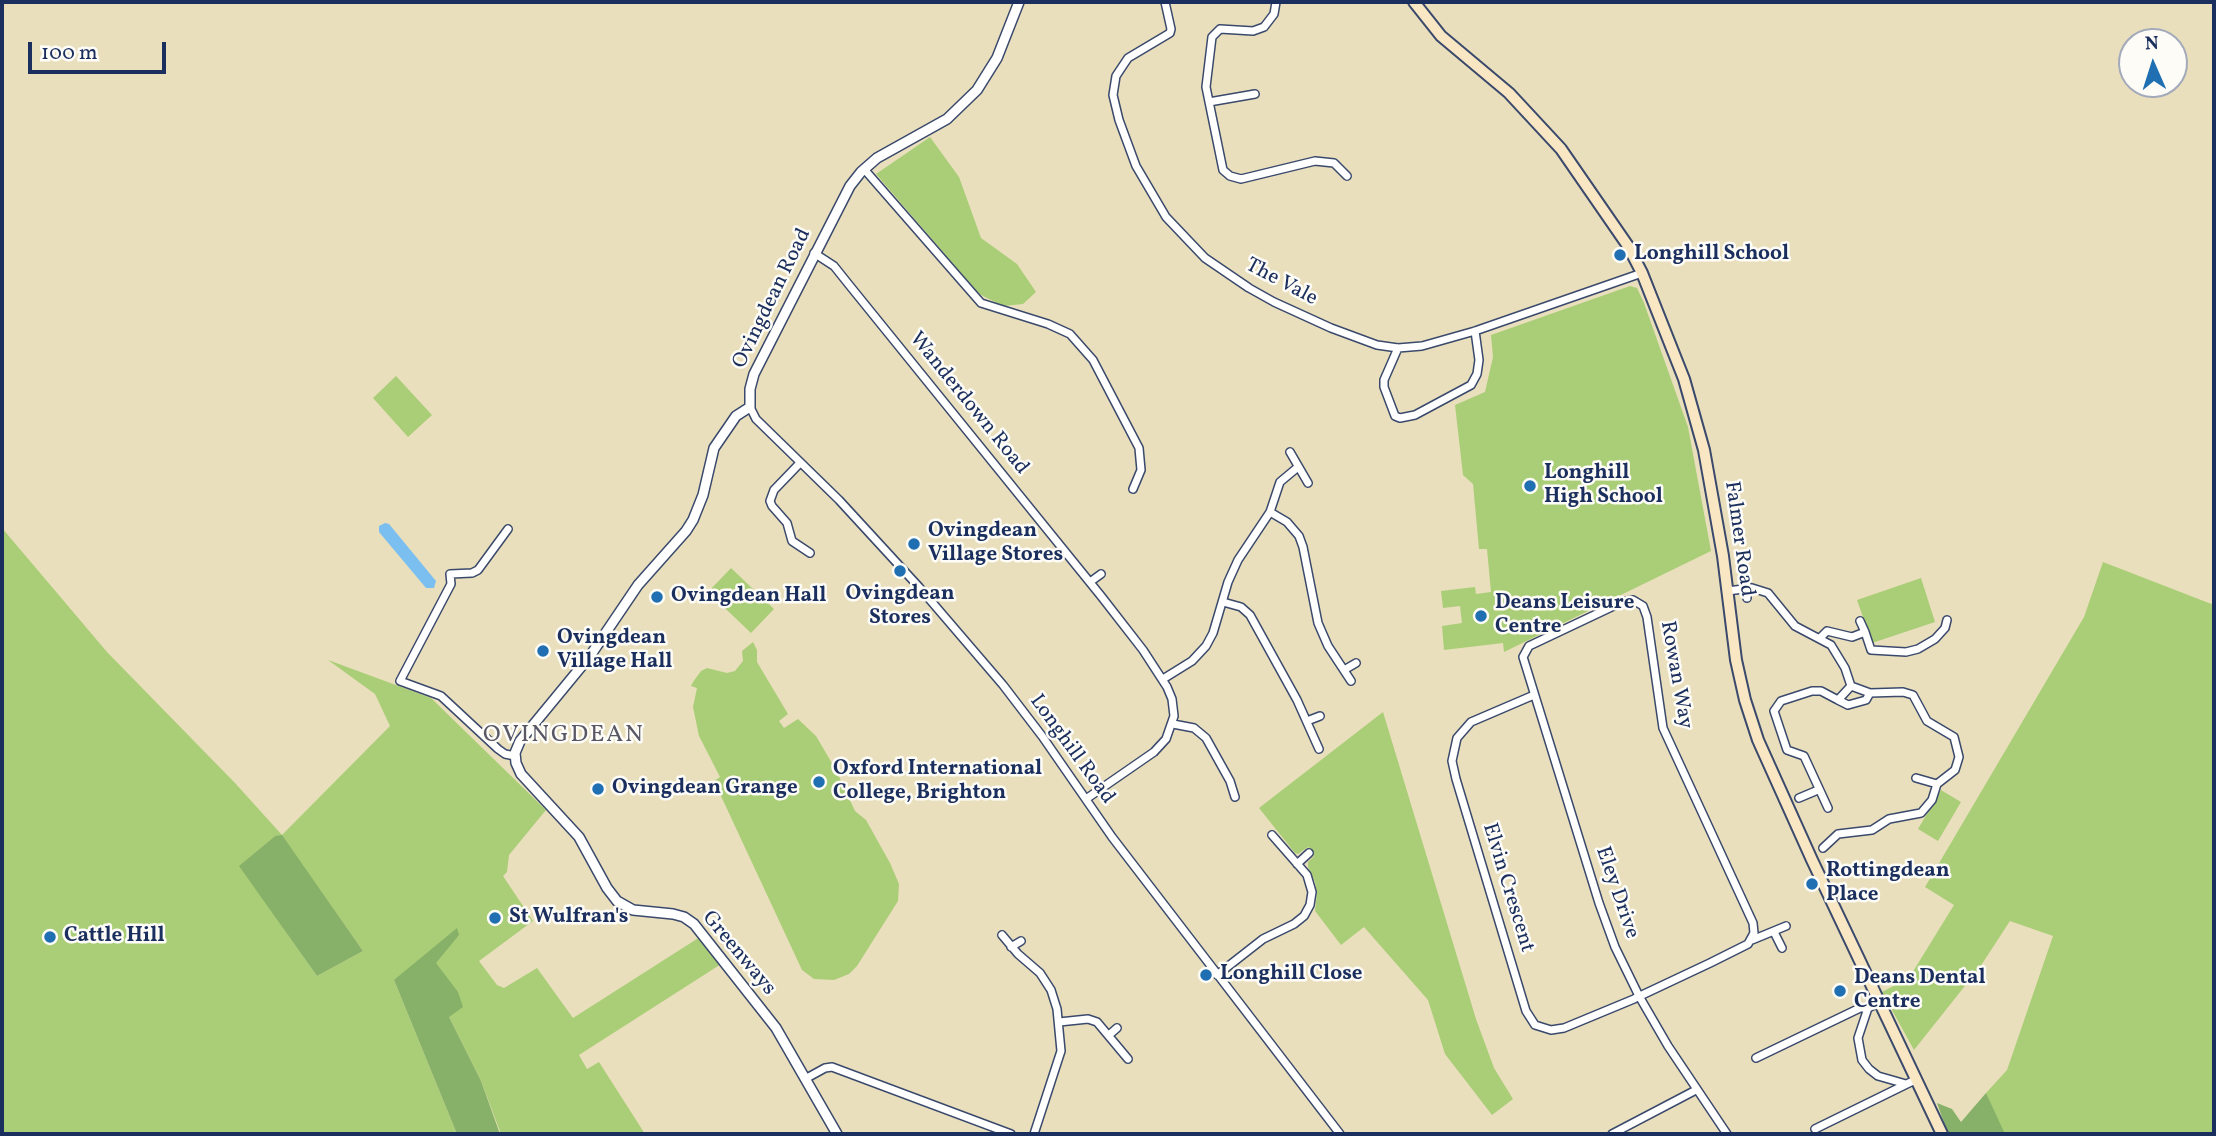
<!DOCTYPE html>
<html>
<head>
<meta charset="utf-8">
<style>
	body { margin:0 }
	#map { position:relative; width:2216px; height:1136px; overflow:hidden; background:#e9dfbc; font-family:Vollkorn,serif }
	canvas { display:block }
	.frame { position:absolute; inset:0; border:4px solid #1b2f5e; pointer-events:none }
	.north { position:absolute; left:2118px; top:28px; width:70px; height:70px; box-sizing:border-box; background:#fdfcf7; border:2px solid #a3aaba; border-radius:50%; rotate:357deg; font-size:19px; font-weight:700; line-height:28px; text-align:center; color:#1b2f5e }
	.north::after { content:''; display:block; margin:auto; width:24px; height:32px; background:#1f6fb2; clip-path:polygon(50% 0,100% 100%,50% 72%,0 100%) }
	.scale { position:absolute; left:28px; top:42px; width:138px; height:32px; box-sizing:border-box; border:4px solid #1b2f5e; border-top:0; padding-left:9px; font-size:21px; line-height:24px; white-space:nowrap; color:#1b2f5e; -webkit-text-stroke:5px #fdfcf7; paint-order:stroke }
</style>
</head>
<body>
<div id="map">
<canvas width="2216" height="1136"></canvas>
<div class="frame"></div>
<div class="north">N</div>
<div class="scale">100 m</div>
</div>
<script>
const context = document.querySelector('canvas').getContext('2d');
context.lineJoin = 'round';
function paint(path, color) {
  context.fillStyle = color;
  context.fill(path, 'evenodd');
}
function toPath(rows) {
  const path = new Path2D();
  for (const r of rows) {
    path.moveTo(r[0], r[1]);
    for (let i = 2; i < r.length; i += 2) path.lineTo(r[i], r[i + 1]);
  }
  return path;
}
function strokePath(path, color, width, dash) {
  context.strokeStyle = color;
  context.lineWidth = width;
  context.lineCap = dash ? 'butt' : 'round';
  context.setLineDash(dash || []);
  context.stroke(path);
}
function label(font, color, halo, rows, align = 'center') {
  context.font = font + ' Vollkorn,serif';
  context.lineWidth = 5;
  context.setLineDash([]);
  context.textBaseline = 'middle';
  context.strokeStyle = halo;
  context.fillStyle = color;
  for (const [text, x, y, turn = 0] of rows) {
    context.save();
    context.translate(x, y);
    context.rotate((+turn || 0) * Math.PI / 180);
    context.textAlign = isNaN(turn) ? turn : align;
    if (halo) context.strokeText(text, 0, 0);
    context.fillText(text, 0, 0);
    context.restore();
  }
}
paint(toPath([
	[930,137,959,177,981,238,1017,264,1036,292,1023,304,1003,306,979,294,876,174],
	[1630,286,1637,288,1644,303,1688,427,1711,551,1504,652,1503,643,1444,650,1442,626,1462,623,1460,606,1443,608,1441,591,1475,587,1476,594,1491,592,1487,549,1479,549,1473,484,1463,475,1455,405,1485,392,1493,357,1491,335],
	[396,376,432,415,408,437,373,398],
	[2,528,107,652,235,783,282,835,390,726,375,694,328,660,431,698,546,810,509,855,507,872,503,876,533,921,479,961,497,985,504,988,537,968,573,1018,700,937,721,963,718,966,579,1055,587,1069,599,1062,645,1134,501,1134,481,1081,449,1017,394,980,457,1134,2,1134],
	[275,836,282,836,363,951,317,976,240,866],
	[2103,562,2214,605,2214,1134,2003,1134,1986,1093,2007,1070,2053,936,2010,921,1980,967,1914,1050,1882,992,1909,978,1954,905,1925,887,2084,617],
	[731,568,774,609,751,633,708,592],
	[1921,578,1935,622,1872,643,1857,600],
	[753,642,757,650,757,662,788,714,779,721,784,728,798,719,816,736,836,770,855,811,866,820,890,863,899,884,898,901,857,966,849,974,834,980,814,979,802,970,714,781,720,777,699,736,693,707,697,688,691,686,693,682,701,671,707,668,727,673,735,671,743,661,742,651],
	[1383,712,1476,1019,1494,1068,1513,1099,1492,1115,1445,1054,1428,1000,1364,927,1341,945,1315,911,1317,893,1315,882,1308,867,1308,862,1314,856,1308,847,1298,854,1295,853,1259,808],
	[1941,790,1961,802,1938,841,1918,829]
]), '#aace77');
paint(toPath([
	[282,835,363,951,317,976,239,866,275,836],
	[457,928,459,935,436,963,458,992,463,1007,449,1017,481,1081,500,1134,457,1134,394,980],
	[1986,1093,2005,1134,1948,1134,1937,1103,1952,1109,1961,1122]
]), '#87b168');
paint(toPath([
	[385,523,389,524,436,581,434,588,426,588,379,532,379,526]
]), '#7bbff1');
const minor = toPath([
	[1165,2,1171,29,1170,33,1128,58,1116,76,1113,95,1119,120,1136,166,1166,217,1205,258,1249,288,1274,302,1331,328,1377,345,1398,348,1422,346,1475,331,1642,273],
	[1276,2,1274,14,1264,27,1253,31,1220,29,1212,37,1206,87,1223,170,1230,176,1241,179,1315,161,1334,163,1347,176],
	[1209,102,1255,94],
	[864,169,981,303,1048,324,1070,334,1093,360,1139,448,1141,470,1133,489],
	[814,253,834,266,850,286,1101,596,1143,650,1167,687,1172,699,1174,716,1166,739,1154,752,1086,799],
	[1398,348,1384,380,1384,387,1395,416,1400,418,1415,415,1471,385,1477,374,1479,360,1475,331],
	[750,407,756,419,839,500,919,587,1003,685,1042,736,1112,837,1340,1134],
	[1290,452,1308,483],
	[800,463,774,490,770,501,772,506,787,523,792,541,810,553],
	[1270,512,1287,522,1299,536,1303,547,1318,623,1328,646,1351,681],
	[508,529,478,570,472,573,450,574,451,584,400,681,441,696,498,749,505,754,515,756],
	[1746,578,1747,598],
	[1090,582,1101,574],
	[1727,591,1752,588,1768,593,1795,626,1831,645,1845,668,1851,686,1838,700,1821,691,1812,691,1781,701,1774,711,1787,750,1804,756,1828,808],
	[1223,602,1241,607,1250,615,1297,700,1319,749],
	[1860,621,1865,632],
	[1820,638,1827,631,1852,637,1865,632,1871,650,1906,652,1918,649,1935,639,1945,628,1947,620],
	[1344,670,1356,663],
	[1163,679,1192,661,1206,646,1213,633,1228,582,1238,560,1270,512,1280,482,1298,467],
	[1534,695,1471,722,1457,738,1452,761,1456,779,1526,1011,1535,1025,1551,1030,1564,1028,1634,999,1639,996,1642,995,1710,963,1748,944,1754,933,1753,923,1663,728,1647,617,1643,606,1633,600,1622,602,1529,646,1523,657,1599,903,1615,947,1639,996,1668,1046,1727,1134],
	[1838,700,1848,705,1866,700,1870,693],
	[1307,721,1320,716],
	[1173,724,1194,728,1206,738,1230,781,1235,797],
	[1916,778,1937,784],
	[1799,798,1818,790],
	[1823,848,1838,834,1872,830,1889,819,1921,813,1932,800,1937,784,1955,770,1959,757,1954,737,1927,721,1913,695,1903,692,1870,693,1851,686],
	[1297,864,1309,853],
	[1774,932,1782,948],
	[1002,935,1018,954,1040,973,1051,990,1057,1009,1061,1051,1034,1134],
	[1752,940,1786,926],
	[1011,947,1021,941],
	[1217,975,1263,939,1294,924,1304,916,1310,905,1312,892,1307,875,1272,835],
	[1868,1008,1858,1038,1862,1060,1869,1069,1878,1076,1906,1084],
	[1059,1022,1088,1019,1097,1022,1128,1059],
	[1109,1035,1117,1028],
	[1756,1058,1860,1008,1868,1008,1879,1003],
	[805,1079,825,1068,832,1067,1011,1134],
	[1815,1129,1917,1079],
	[1612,1134,1696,1090]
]);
const tertiary = toPath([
	[837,1134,776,1028,694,924,684,917,673,914,633,910,617,901,607,888,579,837,521,774,516,763,515,753,520,741,590,656,638,585,686,531,693,520,703,495,714,448,736,416,750,407,750,389,754,374,850,186,861,172,877,158,947,119,977,90,997,58,1019,2]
]);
const secondary = toPath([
	[1414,2,1441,36,1509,93,1561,149,1628,246,1642,273,1684,379,1704,450,1723,556,1736,660,1745,700,1758,740,1812,860,1942,1134]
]);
strokePath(minor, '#3a496c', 10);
strokePath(tertiary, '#3a496c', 12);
strokePath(secondary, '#3a496c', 14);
strokePath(minor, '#fff', 7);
strokePath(tertiary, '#fff', 9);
strokePath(secondary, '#f9e7c3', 10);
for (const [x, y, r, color] of [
	[1620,255,7,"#1f6fb2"],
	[1530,486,7,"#1f6fb2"],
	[914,544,7,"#1f6fb2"],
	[900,571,7,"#1f6fb2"],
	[657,597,7,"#1f6fb2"],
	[1481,616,7,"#1f6fb2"],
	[543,651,7,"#1f6fb2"],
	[819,782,7,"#1f6fb2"],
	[598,789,7,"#1f6fb2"],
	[1812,884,7,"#1f6fb2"],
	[495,918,7,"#1f6fb2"],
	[50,937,7,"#1f6fb2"],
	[1206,975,7,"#1f6fb2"],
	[1840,991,7,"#1f6fb2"]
]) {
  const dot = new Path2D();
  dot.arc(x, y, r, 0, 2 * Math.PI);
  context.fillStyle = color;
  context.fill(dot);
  strokePath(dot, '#fdfcf7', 2.5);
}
label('bold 21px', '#1b2f5e', '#fdfcf7', [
	["Longhill School",1634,255],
	["Longhill",1544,474],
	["High School",1544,498],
	["Ovingdean",928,532],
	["Village Stores",928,556],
	["Ovingdean",900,595,"center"],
	["Stores",900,619,"center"],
	["Ovingdean Hall",671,597],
	["Deans Leisure",1495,604],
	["Centre",1495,628],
	["Ovingdean",557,639],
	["Village Hall",557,663],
	["Oxford International",833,770],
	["College, Brighton",833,794],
	["Ovingdean Grange",612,789],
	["Rottingdean",1826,872],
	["Place",1826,896],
	["St Wulfran's",509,918],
	["Cattle Hill",64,937],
	["Longhill Close",1220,975],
	["Deans Dental",1854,979],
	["Centre",1854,1003]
], 'left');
label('21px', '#1b2f5e', '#fdfcf7', [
	["The Vale",1281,283,28],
	["Ovingdean Road",773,299,-64],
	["Wanderdown Road",968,404,51],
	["Falmer Road",1738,539,82],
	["Rowan Way",1675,675,80],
	["Longhill Road",1071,750,54],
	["Elvin Crescent",1507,888,73],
	["Eley Drive",1616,893,71],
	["Greenways",738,954,50]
]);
context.letterSpacing = '2px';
label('24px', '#585765', '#fdfcf7', [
	["OVINGDEAN",564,737]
]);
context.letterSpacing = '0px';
</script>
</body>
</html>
